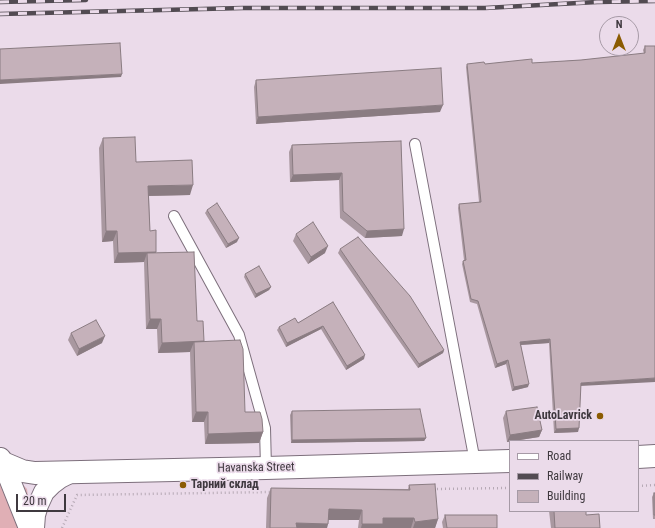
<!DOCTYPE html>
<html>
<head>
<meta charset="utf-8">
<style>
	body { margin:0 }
	#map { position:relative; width:655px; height:528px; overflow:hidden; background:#ebdbea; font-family:"Roboto Condensed",sans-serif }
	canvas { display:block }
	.legend { position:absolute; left:509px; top:440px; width:130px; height:72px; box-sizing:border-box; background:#ebdbea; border:1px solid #a69aa6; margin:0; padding:5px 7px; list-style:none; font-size:12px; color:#3f393f }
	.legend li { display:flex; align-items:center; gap:8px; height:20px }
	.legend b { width:20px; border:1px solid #a69aa6 }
	.north { position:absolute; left:599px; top:16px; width:40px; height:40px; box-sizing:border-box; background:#ebdbea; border:1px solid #a69aa6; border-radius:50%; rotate:0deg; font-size:11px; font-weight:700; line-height:16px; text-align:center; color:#3f393f }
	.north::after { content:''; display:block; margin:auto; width:14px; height:18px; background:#8b5b02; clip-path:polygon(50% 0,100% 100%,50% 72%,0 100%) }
	.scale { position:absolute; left:16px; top:494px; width:50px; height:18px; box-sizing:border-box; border:2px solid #3f393f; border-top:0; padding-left:5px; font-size:12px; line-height:14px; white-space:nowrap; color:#3f393f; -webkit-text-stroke:3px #ebdbea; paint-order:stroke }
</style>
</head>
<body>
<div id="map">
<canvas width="655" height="528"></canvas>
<ul class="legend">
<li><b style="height:5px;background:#fff"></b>Road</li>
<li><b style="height:5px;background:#524b52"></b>Railway</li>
<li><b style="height:11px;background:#c5b1ba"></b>Building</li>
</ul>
<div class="north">N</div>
<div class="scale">20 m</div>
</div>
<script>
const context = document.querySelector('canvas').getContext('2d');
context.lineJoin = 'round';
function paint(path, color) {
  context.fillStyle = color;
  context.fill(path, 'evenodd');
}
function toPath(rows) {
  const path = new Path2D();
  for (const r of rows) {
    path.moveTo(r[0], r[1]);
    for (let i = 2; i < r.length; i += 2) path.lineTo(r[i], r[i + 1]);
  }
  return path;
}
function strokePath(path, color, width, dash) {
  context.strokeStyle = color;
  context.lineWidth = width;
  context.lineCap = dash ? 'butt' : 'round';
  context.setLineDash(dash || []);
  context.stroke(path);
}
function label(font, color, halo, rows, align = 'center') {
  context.font = font + ' "Roboto Condensed",sans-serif';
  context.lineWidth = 3.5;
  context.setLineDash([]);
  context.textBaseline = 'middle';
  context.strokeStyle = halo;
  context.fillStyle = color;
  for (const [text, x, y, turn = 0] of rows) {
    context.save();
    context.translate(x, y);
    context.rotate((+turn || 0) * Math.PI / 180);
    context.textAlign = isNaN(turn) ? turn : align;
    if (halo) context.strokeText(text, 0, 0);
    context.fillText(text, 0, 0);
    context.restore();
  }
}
paint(toPath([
	[0,461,27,489,32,528,0,528]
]), '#e0afb5');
const lane = toPath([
	[415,144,475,462],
	[174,216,239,335,265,428,266,468]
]);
const street = toPath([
	[3,463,29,528],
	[34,528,35,515,38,505,44,492,52,484,60,478,72,472]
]);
const secondary = toPath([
	[638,457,655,456],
	[0,459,3,463,22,471,35,473,266,468,510,461]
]);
strokePath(lane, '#7d6f7c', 12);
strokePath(street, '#7d6f7c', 22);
strokePath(secondary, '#7d6f7c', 24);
strokePath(toPath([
	[638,486,655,485],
	[433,489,510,488],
	[62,528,77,495,272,492]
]), '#b6a9b5', 2.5, [1, 3]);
strokePath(lane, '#fff', 10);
strokePath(street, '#fff', 20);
strokePath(secondary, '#fff', 22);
const rail = toPath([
	[0,2,86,0],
	[0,14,243,8,485,8,597,2,655,1]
]);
strokePath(rail, '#524b52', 4.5);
strokePath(rail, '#ebdbea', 3, [9]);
paint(toPath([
	[645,46,655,46,581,386,578,432,554,433,549,343,521,345,528,387,512,391,506,364,495,368,477,304,470,302,462,264,463,261,464,260,458,208,459,204,479,202,466,67,467,64,485,64,532,63,581,60,644,54,643,50],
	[256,80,440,112,256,124,254,87],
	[103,138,136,162,190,195,149,196,150,231,156,253,197,321,204,341,245,412,263,432,259,443,205,444,204,422,192,422,190,352,158,353,157,329,146,329,144,262,114,263,113,241,102,242,99,148],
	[401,141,402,236,365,238,340,218,339,180,290,182,289,152,292,145],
	[207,210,237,242,226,248,205,213],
	[296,234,325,253,308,264,293,241],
	[340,249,444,350,443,353,418,368,338,253],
	[245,274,271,287,269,290,255,298,244,277],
	[333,302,364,359,346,370,321,329,286,347,277,330,279,327,298,323],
	[71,333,102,343,77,356,68,340],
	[292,411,426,438,424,441,291,443,290,415],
	[506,411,542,430,539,437,507,442,503,418],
	[409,485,438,519,435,528,358,528,359,520,328,520,327,528,266,528,267,498,271,488,408,489],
	[654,493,655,493,655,519,653,519,652,497],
	[549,511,586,511,586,515,600,528,551,528],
	[445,515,497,528,443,528,442,522]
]), '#a998a0');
paint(toPath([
	[122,74,121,77,0,84,0,80],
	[443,105,440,112,256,124,258,117],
	[342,173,339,180,290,182,293,175],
	[193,185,190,195,145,196,148,186],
	[404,229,402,236,365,238,367,231],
	[106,231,117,231,113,241,102,242],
	[239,238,237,242,226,248,228,244],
	[328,246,325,253,308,264,311,257],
	[156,252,153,262,147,253,144,262,114,263,118,253],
	[271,287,269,290,255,298,256,294],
	[150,319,161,319,157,329,146,329],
	[323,326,321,329,286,347,287,343],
	[105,336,102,343,77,356,79,349],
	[550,339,549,343,519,345,520,342],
	[204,341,194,342,190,352,158,353,162,343],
	[444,350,443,353,418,368,419,364],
	[365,355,364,359,346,370,347,366],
	[508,360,506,364,495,368,497,364],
	[655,378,655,382,580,386,581,383],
	[529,384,528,387,512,391,514,387],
	[196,412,208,412,204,422,192,422],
	[579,428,578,432,554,433,556,429],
	[542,430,539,437,507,442,510,435],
	[263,432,259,443,205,444,208,434],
	[426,438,424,441,291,443,292,440],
	[329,509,362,510,359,520,325,520],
	[383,518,414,518,411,528,361,528,362,524],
	[438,519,435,528,413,528,415,522],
	[296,523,328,524,327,528,295,528]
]), '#8a7c82');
const building = toPath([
	[120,43,122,74,0,80,0,49,120,43],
	[645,46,655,46,655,378,581,383,579,428,556,429,550,339,520,342,529,384,514,387,508,360,497,364,478,301,471,299,463,261,466,260,459,204,481,202,467,64,484,62,485,64,532,59,532,63,581,60,645,53,645,46],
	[441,68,443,105,258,117,256,80,441,68],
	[135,137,136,162,192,160,193,185,148,186,150,231,156,230,156,252,118,253,117,231,106,231,103,138,135,137],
	[401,141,404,229,367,231,343,211,342,173,293,175,292,145,401,141],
	[217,203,239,238,228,244,207,210,217,203],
	[313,222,328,246,311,257,296,234,313,222],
	[358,237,410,296,444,350,419,364,340,249,358,237],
	[194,252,197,321,203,321,204,341,162,343,161,319,150,319,147,253,194,252],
	[259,266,271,287,256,294,245,274,259,266],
	[333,302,365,355,347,366,323,326,287,343,279,327,295,318,298,323,333,302],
	[96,320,105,336,79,349,71,333,96,320],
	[240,340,243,349,245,412,260,412,262,419,263,432,208,434,208,412,196,412,194,342,240,340],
	[537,407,542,430,510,435,506,411,537,407],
	[420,409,426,438,292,440,292,411,420,409],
	[435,484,438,519,415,522,414,518,383,518,383,524,362,524,362,510,329,509,328,524,296,523,297,528,270,528,271,488,410,490,409,485,435,484],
	[654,493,655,493,655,515,654,515,654,493],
	[554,511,586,511,586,515,599,514,600,528,555,528,554,511],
	[445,515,497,515,497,528,447,528,445,515]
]);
paint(building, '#c5b1ba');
strokePath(building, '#8a7c82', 1);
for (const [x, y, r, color] of [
	[600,416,4,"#8b5b02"],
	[183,485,4,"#8b5b02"]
]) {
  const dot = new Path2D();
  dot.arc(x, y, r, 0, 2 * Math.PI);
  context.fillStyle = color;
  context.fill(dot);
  strokePath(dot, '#ebdbea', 1.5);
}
label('bold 12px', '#3f393f', '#ebdbea', [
	["AutoLavrick",592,416],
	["Тарний склад",191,485,"left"]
], 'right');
label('12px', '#3f393f', '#ebdbea', [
	["Havanska Street",256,468,-1]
]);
</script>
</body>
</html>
